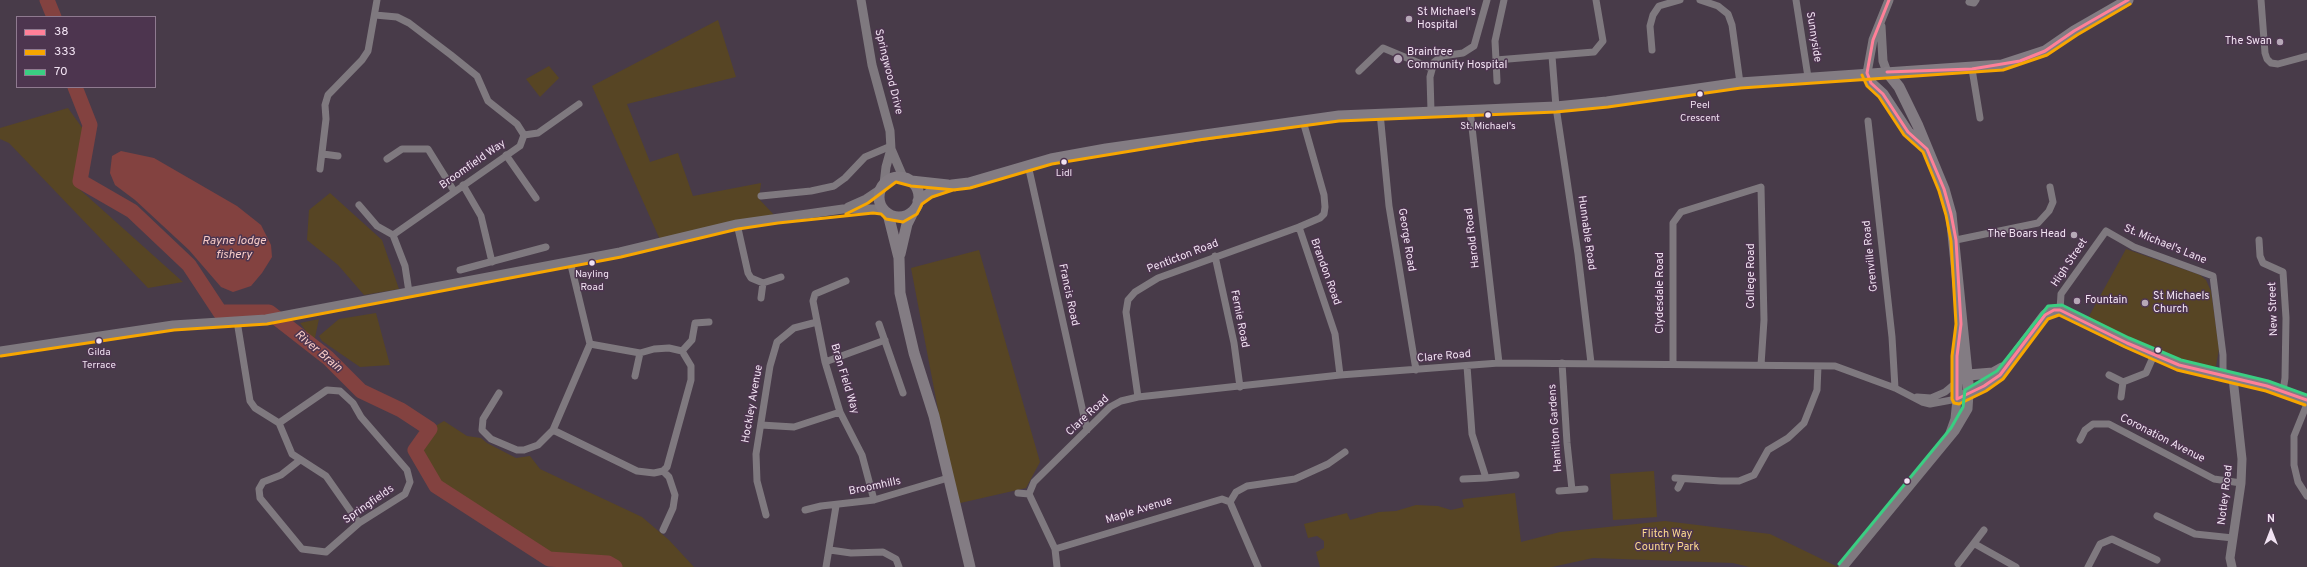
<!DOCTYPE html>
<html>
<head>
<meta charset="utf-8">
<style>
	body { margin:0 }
	#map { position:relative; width:2307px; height:567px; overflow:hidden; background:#483b49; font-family:Overpass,sans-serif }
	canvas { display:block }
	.legend { position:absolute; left:16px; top:16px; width:140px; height:72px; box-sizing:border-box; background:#4d354f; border:1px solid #8f7a90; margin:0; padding:5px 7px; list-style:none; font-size:12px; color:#f1e2f2 }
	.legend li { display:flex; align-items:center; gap:8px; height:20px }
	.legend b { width:20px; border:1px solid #8f7a90 }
	.north { position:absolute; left:2251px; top:511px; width:40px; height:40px; -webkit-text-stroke:3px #4d354f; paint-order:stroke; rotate:0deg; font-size:11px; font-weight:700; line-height:16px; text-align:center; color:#f1e2f2 }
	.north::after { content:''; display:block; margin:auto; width:14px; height:18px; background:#f1e2f2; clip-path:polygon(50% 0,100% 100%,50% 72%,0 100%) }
</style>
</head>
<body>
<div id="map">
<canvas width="2307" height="567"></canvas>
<ul class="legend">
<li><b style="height:5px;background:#ff8098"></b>38</li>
<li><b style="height:5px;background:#f7a600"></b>333</li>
<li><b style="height:5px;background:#3ace82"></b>70</li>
</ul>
<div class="north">N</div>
</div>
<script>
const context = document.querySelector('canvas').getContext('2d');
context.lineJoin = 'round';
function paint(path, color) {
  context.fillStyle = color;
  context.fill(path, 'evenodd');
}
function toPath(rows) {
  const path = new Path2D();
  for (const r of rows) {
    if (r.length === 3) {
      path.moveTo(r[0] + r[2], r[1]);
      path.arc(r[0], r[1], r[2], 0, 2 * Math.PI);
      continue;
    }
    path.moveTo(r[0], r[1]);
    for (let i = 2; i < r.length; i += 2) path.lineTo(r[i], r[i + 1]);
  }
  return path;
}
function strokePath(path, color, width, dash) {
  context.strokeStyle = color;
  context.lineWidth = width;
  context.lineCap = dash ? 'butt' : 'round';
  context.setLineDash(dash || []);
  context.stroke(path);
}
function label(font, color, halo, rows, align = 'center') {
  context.font = font + ' Overpass,sans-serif';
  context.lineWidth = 3;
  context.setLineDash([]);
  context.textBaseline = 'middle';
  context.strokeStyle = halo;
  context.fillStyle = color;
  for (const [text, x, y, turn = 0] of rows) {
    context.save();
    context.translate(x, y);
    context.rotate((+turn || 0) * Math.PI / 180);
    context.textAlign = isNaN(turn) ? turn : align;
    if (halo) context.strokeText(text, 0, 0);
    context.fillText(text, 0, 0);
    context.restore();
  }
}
paint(toPath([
	[718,20,736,77,627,104,650,162,678,153,693,196,761,183,759,199,777,218,661,242,592,86],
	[549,66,559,78,540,97,526,79],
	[68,108,83,129,77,187,183,282,148,288,9,143,0,139,0,128],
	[330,193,382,240,399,289,364,295,338,265,307,240,309,210],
	[2126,249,2200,275,2206,280,2211,291,2219,349,2216,366,2211,369,2173,358,2088,318],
	[979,250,1040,462,1026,488,956,504,911,268],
	[376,313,390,365,360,367,322,341,319,336,339,319],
	[319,319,314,342,300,323],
	[444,421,467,436,481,438,487,443,516,458,530,456,540,469,642,517,669,540,694,567,615,567,608,563,549,559,436,486,415,450,430,429],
	[1654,471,1657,517,1613,520,1610,474],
	[1515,493,1521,542,1560,532,1665,521,1770,534,1838,567,1749,567,1733,563,1593,558,1552,567,1320,567,1316,552,1324,548,1324,541,1317,536,1308,538,1304,524,1347,513,1350,520,1379,512,1396,511,1416,505,1438,506,1451,510,1464,507,1462,500,1464,499]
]), '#574524');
paint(toPath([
	[121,151,154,158,237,206,261,225,271,245,272,257,262,273,251,286,233,292,221,287,189,250,135,200,115,185,110,173,112,156]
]), '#834240');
strokePath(toPath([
	[47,0,54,17],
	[75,87,90,125,80,181,132,211,189,265,220,312,269,312,328,358,361,391,401,410,430,429,415,450,436,486,549,559,608,563,615,567]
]), '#834240', 15);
strokePath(toPath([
	[1504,0,1495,41,1496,60,1594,52,1603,41,1596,0],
	[1700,0,1718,6,1728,14,1732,25,1740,83],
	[1796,0,1808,77],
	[1970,0,1969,2,1974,3,1976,0],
	[2261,0,2265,53,2267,59,2271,63,2278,64,2307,56],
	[375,15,397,17,409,23,451,55,477,76,488,101,517,124,524,135,520,146,393,235,405,266,409,292],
	[1652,50,1650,26,1653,15,1659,6,1680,0],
	[1552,56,1556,107,1578,254,1591,363],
	[1496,60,1497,81],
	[1972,69,1980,118],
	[1359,71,1383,48,1431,68],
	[1470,110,1499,363],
	[1431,111,1430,77,1434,62,1442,56,1463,53,1474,46,1487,0],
	[1380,113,1389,206,1416,370],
	[1303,121,1324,195,1325,207,1324,214,1320,218,1299,227,1335,334,1340,375],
	[1868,121,1892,337,1895,388],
	[524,135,538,133,579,104],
	[323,154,338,156],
	[506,155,536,198],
	[387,159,402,149,428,149,454,191],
	[1028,165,1087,430],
	[320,169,326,119,325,105,328,95,362,60,368,51,377,0],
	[463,185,481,216,492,262],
	[761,196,811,191,834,186,845,178,865,157,891,146],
	[359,205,377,226,393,235],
	[737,224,748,273,751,278,763,283,781,277],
	[1956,240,2038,223,2049,211,2053,202,2050,187],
	[2259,240,2260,256,2263,263,2283,272,2286,318,2285,378,2283,391],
	[1215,256,1234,343,1240,387],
	[570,261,590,344,553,430,637,471,654,473,663,471,667,467,691,380,691,366,682,351,692,340,695,323,709,322],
	[460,270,546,247],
	[846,281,815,294,813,301,825,362,840,412,862,455,874,500],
	[761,298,763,283],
	[2060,310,2061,294,2106,231,2134,247,2213,276,2223,355,2223,376],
	[237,321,250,401,255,408,279,423,292,454,326,476,359,523],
	[879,324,903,393],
	[590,344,640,353,654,349,669,348,682,351],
	[825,362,885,340],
	[1562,363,1567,443,1572,490],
	[1673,363,1673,223,1681,212,1761,187,1764,320,1761,365],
	[2109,375,2123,382,2121,397],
	[635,376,640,353],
	[2123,382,2146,373,2154,355],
	[499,393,483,419,482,430,491,439,517,450,524,450,538,445,553,430],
	[1138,397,1126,312,1128,300,1135,292,1158,278,1299,227],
	[1917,397,1931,398,1945,392,1957,382],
	[2307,404,2294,436,2294,465,2298,482,2307,496],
	[279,423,327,390,340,391,353,403,361,417,407,470,410,482,405,494,359,523,326,552,302,549,260,498,259,489,263,482,281,475,300,460],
	[761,425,794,427,840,412],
	[2080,440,2085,430,2093,424,2109,424,2214,479,2241,483],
	[663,471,669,477,675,495,673,508,663,530],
	[1486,478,1516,475],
	[1675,478,1721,481,1739,481,1754,475,1768,450,1788,438,1804,423,1817,390,1818,366],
	[1463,479,1486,478,1472,434,1467,366],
	[1678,488,1682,480],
	[1559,491,1585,489],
	[1018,493,1029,494],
	[1029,494,1034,482,1110,407,1121,401,1138,397,1340,375,1499,363,1835,366,1895,388,1922,402,1930,404,1957,399],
	[1029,494,1055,549,1057,567],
	[1230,502,1236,492,1247,486,1295,479,1328,464,1345,452],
	[805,510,821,506,874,500,948,478],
	[766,515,757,481,756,454,770,366,777,342,794,328,817,322],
	[2157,516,2195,534,2233,538],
	[1975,544,2016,567],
	[1055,549,1222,499,1230,502,1258,567],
	[830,550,851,553,883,552,896,559,899,567],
	[1958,564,1984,530],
	[826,567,836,506],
	[2088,567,2100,544,2112,539,2157,560]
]), '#7f797f', 7);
strokePath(toPath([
	[861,0,872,65,890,131,891,149,886,167,884,184],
	[1881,26,1883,61,1887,72],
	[1867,73,1873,40,1889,0],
	[891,149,903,177],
	[848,207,866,199,881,189],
	[0,351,173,325,266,319,620,252,737,224,843,209,883,209],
	[1950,433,1955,419,1957,399],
	[1843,567,1955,431,1968,409,1969,393],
	[2232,567,2230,558,2241,483,2242,459,2233,378]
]), '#7f797f', 9);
strokePath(toPath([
	[1887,72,1899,87,1918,126,1944,189,1951,214,1969,393],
	[1867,73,1871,83,1883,94,1908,132,1925,147],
	[899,197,20],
	[911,181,948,185],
	[918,201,930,193,952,185,969,183,1051,159,1106,149,1339,116,1556,107,1607,102,1740,83,2002,65,2045,51,2074,31,2128,0],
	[888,214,899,258,900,293,914,353,934,416,970,567],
	[900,254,907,224,914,210],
	[1961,324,1957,356,1957,399,1984,386,2000,375,2045,315,2054,310,2060,310,2127,343,2179,365,2267,386,2307,400],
	[1963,378,1968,375,1993,373,2002,368]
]), '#837c83', 11);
strokePath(toPath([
	[1889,0,1873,40,1867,73,1871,83,1883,94,1908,132,1927,149,1944,189,1951,214,1956,240,1961,324,1957,356,1957,399],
	[1887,72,1972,69,2020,61,2045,51,2074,31,2128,0],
	[1957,399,1984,386,2000,375,2045,315,2054,310,2060,310,2127,343,2179,365,2267,386,2307,400]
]), '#ff8098', 3);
strokePath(toPath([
	[1862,75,1867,86,1879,97,1904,135,1923,152,1939,191,1946,215,1951,241,1956,324,1952,356,1952,399,1954,403,1959,404,1986,391,2003,379,2048,319,2059,315,2125,347,2177,370,2266,391,2305,405],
	[846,214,868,203,896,182,911,186,955,190],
	[1,356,174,330,267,324,621,257,738,229,778,223,873,213,881,214,886,219,903,222,917,214,922,204,932,197,953,190,970,188,1052,164,1198,140,1339,121,1556,112,1608,107,1741,88,2003,70,2047,55,2077,35,2130,4]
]), '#f7a600', 3);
strokePath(toPath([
	[1839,564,1951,428,1963,407,1965,390,1997,371,2048,306,2062,305,2129,338,2181,360,2268,381,2307,395]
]), '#3ace82', 3);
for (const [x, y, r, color] of [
	[1409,19,4,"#b6a8b7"],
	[2280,42,4,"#b6a8b7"],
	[1398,59,5,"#b6a8b7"],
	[1700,94,3.5,"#f1e2f2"],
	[1488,115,3.5,"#f1e2f2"],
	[1064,162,3.5,"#f1e2f2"],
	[2074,235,4,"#b6a8b7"],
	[592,263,3.5,"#f1e2f2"],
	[2077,301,4,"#b6a8b7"],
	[2145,303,4,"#b6a8b7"],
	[99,341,3.5,"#f1e2f2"],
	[2158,350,3.5,"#f1e2f2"],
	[1907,481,3.5,"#f1e2f2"]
]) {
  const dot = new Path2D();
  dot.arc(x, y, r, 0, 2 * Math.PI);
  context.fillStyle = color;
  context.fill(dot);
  strokePath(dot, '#4d354f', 1.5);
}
label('10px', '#f1e2f2', '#4d354f', [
	["Peel",1700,106],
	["Crescent",1700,119],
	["St. Michael's",1488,127],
	["Lidl",1064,174],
	["Nayling",592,275],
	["Road",592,288],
	["Gilda",99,353],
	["Terrace",99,366]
]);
label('11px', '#f1e2f2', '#4d354f', [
	["St Michael's",1417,13],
	["Hospital",1417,26],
	["The Swan",2272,42,"right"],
	["Braintree",1407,53],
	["Community Hospital",1407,66],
	["The Boars Head",2066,235,"right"],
	["St Michaels",2153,297],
	["Church",2153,310],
	["Fountain",2085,301]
], 'left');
label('11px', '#f1e2f2', '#4d354f', [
	["Sunnyside",1813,37,81],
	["Springwood Drive",888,72,76],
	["Broomfield Way",473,165,-35],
	["Hunnable Road",1586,233,82],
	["Harold Road",1473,238,-97],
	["George Road",1406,240,81],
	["St. Michael's Lane",2165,245,22],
	["Grenville Road",1871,256,-96],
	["Penticton Road",1183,257,-21],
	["High Street",2070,263,-56],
	["Brandon Road",1325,272,70],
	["College Road",1752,276,-90],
	["Clydesdale Road",1661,293,-90],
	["Francis Road",1068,295,78],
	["New Street",2274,309,-92],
	["Fernie Road",1239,319,79],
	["Clare Road",1444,357,-5],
	["Bran Field Way",844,379,73],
	["Hockley Avenue",753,404,-80],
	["Clare Road",1088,416,-43],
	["Hamilton Gardens",1556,428,-94],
	["Coronation Avenue",2162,439,27],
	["Broomhills",875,487,-12],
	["Notley Road",2226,495,-83],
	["Springfields",369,505,-35],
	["Maple Avenue",1139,511,-17]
]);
label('11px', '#fcd88d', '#4d354f', [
	["Flitch Way",1667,535],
	["Country Park",1667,548]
]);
label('italic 12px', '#f7cbc6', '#4d354f', [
	["Rayne lodge",234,242],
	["fishery",234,256],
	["River Brain",318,352,40]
]);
</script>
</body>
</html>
